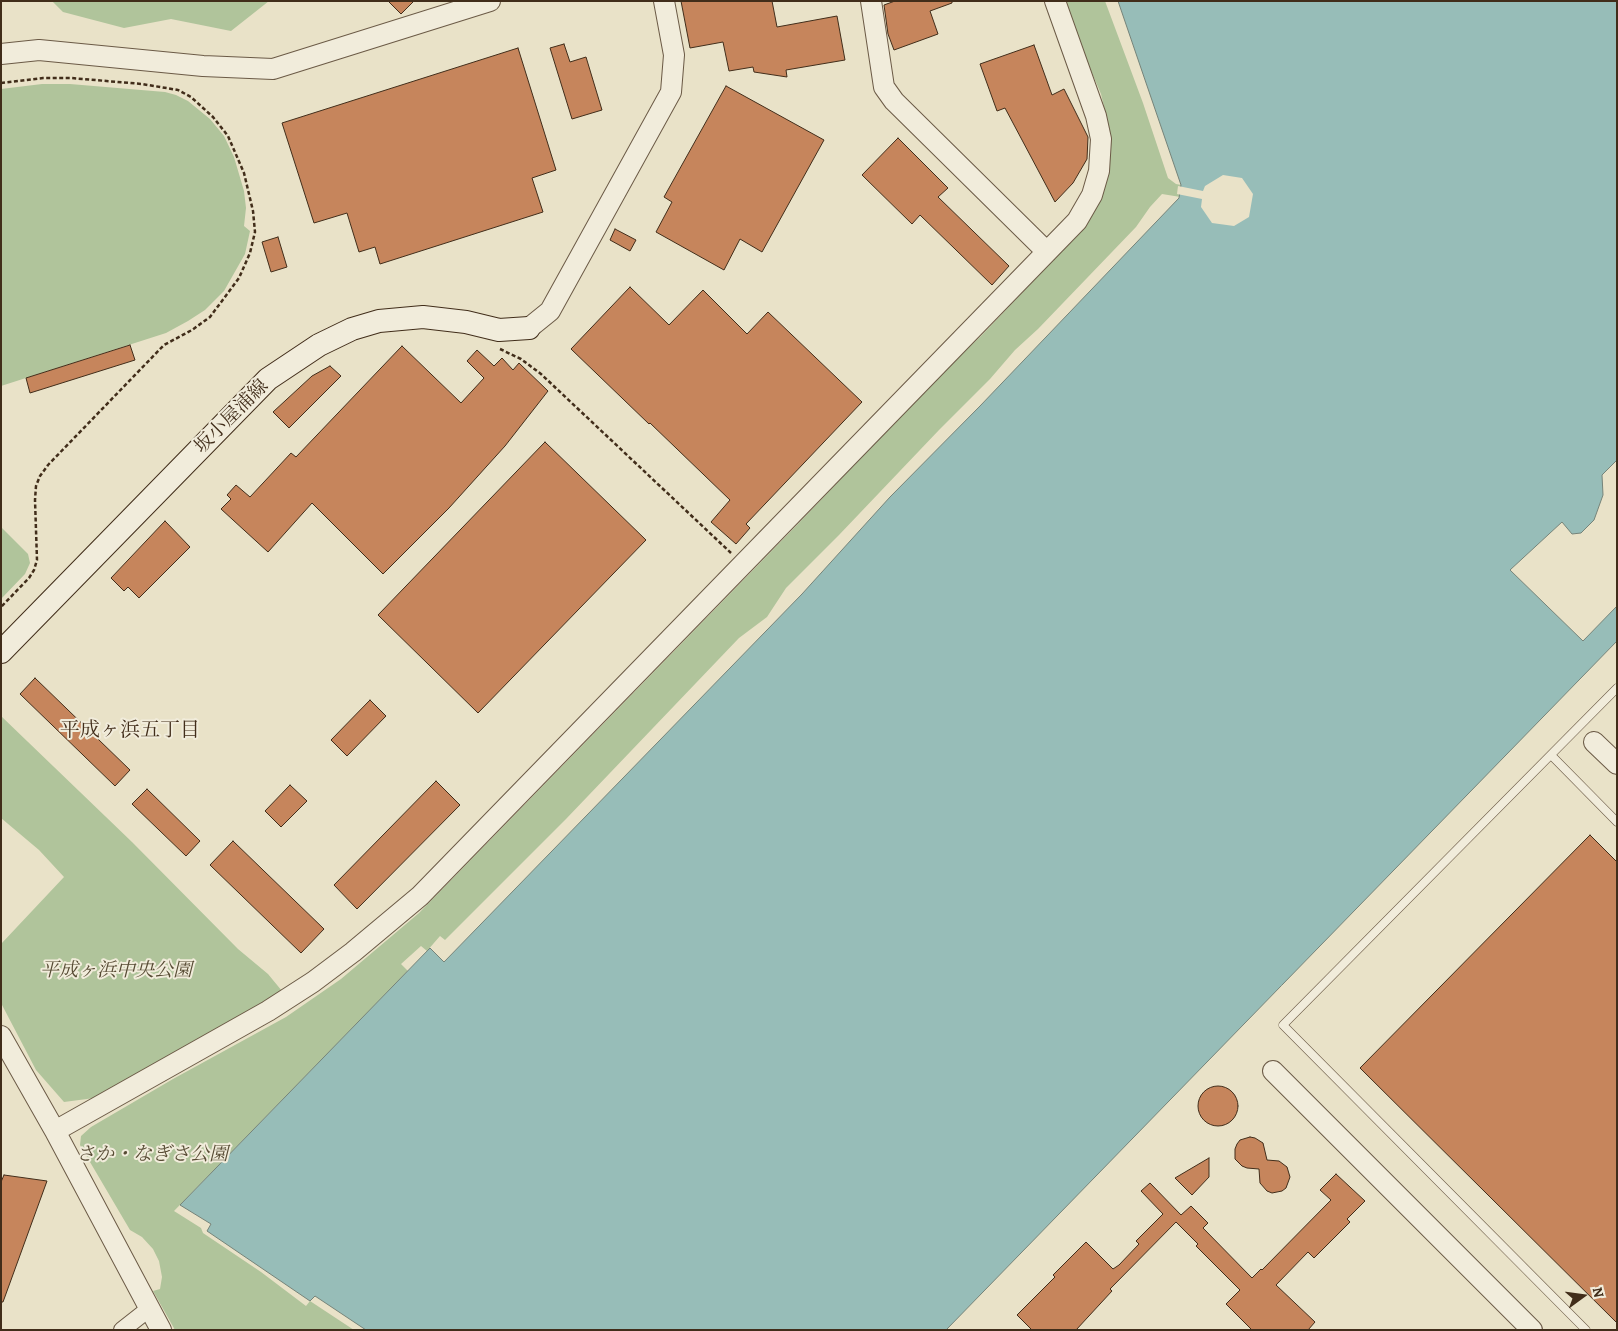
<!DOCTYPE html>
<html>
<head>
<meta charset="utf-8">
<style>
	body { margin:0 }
	#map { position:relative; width:1618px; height:1331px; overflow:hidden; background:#e9e2c8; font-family:Alegreya,serif }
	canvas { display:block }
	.frame { position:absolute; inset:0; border:2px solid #412d1a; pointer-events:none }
	.north { position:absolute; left:1558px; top:1271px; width:50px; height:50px; -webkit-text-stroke:4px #f1ecdb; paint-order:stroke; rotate:76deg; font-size:14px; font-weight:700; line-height:20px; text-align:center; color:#412d1a }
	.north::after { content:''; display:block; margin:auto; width:18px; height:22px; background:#412d1a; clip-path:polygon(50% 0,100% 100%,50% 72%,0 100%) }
</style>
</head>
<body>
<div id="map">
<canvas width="1618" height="1331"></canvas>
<div class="frame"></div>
<div class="north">N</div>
</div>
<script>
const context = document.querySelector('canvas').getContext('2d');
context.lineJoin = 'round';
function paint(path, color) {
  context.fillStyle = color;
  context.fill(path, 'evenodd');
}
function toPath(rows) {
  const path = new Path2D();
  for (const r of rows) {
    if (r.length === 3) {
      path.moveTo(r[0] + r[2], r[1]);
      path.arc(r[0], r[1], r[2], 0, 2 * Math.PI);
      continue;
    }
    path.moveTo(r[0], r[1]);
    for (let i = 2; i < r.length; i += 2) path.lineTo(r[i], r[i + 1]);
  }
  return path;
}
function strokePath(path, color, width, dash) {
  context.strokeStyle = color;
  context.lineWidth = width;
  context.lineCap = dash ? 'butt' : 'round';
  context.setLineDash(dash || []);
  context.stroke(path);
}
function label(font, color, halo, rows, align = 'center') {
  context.font = font + ' Alegreya,"Noto Serif JP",serif';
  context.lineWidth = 4;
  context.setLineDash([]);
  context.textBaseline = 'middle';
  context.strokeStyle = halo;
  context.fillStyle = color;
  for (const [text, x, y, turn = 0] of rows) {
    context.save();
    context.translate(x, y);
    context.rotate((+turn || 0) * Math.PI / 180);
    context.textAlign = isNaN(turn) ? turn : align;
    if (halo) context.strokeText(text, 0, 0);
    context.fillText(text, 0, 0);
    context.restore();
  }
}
paint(toPath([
	[52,1,269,1,231,31,171,19,124,28,63,12],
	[1066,1,1105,1,1143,103,1168,178,1176,184,1202,189,1199,200,1162,194,1150,207,1136,227,1038,329,1015,350,990,379,939,430,839,535,786,588,767,617,739,638,566,819,445,940,440,936,427,951,421,946,401,964,408,971,174,1211,201,1228,203,1233,261,1272,306,1306,310,1301,354,1330,175,1330,153,1291,160,1289,162,1277,159,1261,153,1249,142,1237,130,1230,80,1145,81,1136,91,1127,173,1079,286,1017,341,979,419,913,794,528,949,366,981,336,1080,232,1108,173,1111,136,1101,94,1086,59],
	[42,84,70,84,165,92,176,95,188,101,210,119,224,136,234,157,244,191,246,208,244,226,250,231,245,254,224,291,205,310,188,321,166,333,1,386,1,89],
	[1,527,28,554,30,563,25,574,1,599],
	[1,716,132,842,238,949,268,974,282,991,102,1097,64,1102,36,1070,1,1003,1,944,64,877,39,850,1,818]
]), '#b0c49b');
const water = toPath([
	[1118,1,1617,1,1617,460,1602,475,1603,495,1594,520,1581,533,1572,534,1562,522,1510,570,1583,641,1617,606,1617,641,946,1330,366,1330,315,1296,310,1301,207,1231,211,1224,180,1205,430,948,444,962,802,594,890,497,980,406,1179,198,1181,185,1118,1]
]);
paint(water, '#97bdb8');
strokePath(water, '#758379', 1);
paint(toPath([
	[1223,175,1242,178,1253,194,1249,217,1234,226,1212,223,1201,207,1202,199,1177,194,1178,186,1203,191,1205,186]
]), '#e9e2c8');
const building = toPath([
	[388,1,414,1,401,14,388,1],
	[681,1,772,1,777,27,837,16,845,60,786,70,787,77,754,72,753,67,729,71,723,42,690,48,681,1],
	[895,1,952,1,952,3,930,11,938,34,894,50,888,34,884,5,895,1],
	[564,44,570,62,586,57,602,110,572,119,550,48,564,44],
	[1034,45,1052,95,1064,89,1088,137,1087,159,1073,183,1055,202,1005,108,997,111,980,64,1034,45],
	[518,48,556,170,532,178,543,212,380,264,375,247,359,252,347,213,314,223,282,123,518,48],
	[726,86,824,140,762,252,740,239,724,270,656,232,672,202,664,197,726,86],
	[898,138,948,188,938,197,1009,266,992,285,920,215,912,224,862,175,898,138],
	[615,229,636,240,630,251,610,240,615,229],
	[278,237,287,267,271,272,262,242,278,237],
	[630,287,669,325,703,290,747,334,768,312,862,402,746,524,750,528,736,544,711,522,730,500,650,423,649,424,571,349,630,287],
	[130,345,135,360,30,393,26,378,130,345],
	[402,346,461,403,484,378,467,361,477,350,494,366,502,358,513,370,519,363,548,391,505,446,449,508,383,574,312,503,268,552,221,509,231,499,227,495,236,485,250,497,291,453,296,457,402,346],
	[330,366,341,376,289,428,273,412,312,376,330,366],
	[545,442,646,540,478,713,378,615,545,442],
	[165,521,190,547,139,598,128,587,124,591,111,578,165,521],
	[35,678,130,770,115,786,20,694,35,678],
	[370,700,386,716,347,756,331,740,370,700],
	[436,781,460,805,357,909,334,885,436,781],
	[290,785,307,801,281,827,265,811,290,785],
	[147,789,200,841,186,856,132,804,147,789],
	[1590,835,1617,862,1617,1323,1360,1068,1590,835],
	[233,841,324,929,301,953,210,865,233,841],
	[1218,1106,20],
	[1250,1137,1255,1138,1263,1143,1267,1160,1279,1161,1287,1167,1290,1177,1286,1188,1282,1191,1272,1193,1267,1191,1260,1183,1259,1169,1247,1168,1242,1166,1235,1159,1235,1149,1237,1144,1240,1140,1250,1137],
	[1209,1158,1209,1177,1192,1195,1175,1178,1209,1158],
	[1336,1174,1365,1201,1347,1219,1350,1222,1314,1258,1308,1252,1276,1285,1315,1322,1308,1330,1252,1330,1226,1304,1240,1290,1196,1246,1198,1244,1176,1222,1110,1289,1112,1291,1076,1330,1032,1330,1017,1315,1055,1277,1053,1275,1086,1242,1113,1269,1119,1265,1139,1244,1136,1241,1163,1214,1141,1191,1150,1183,1181,1215,1191,1206,1208,1223,1203,1228,1252,1278,1261,1269,1262,1270,1331,1200,1320,1190,1336,1174],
	[4,1175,47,1181,3,1302,1,1302,1,1182,4,1175]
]);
paint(building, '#c6855c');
strokePath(building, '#412d1a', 1);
const service = toPath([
	[1551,755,1617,822],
	[1586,1330,1283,1025,1617,688]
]);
const minor = toPath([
	[122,1330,150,1308]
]);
const tertiary = toPath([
	[871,1,884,87,894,101,1047,252],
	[1,54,39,50,203,66,273,69,490,1],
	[529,328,550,311,671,92,674,55,664,1],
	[1594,742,1617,764],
	[1,1036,55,1131,161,1330],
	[1273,1071,1532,1330],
	[55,1131,268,1011,313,982,353,952,420,896,1077,221,1092,195,1099,171,1101,139,1096,116,1055,1]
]);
const secondary = toPath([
	[1,652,268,379,319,345,352,329,379,321,423,317,466,322,499,330,529,328]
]);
strokePath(service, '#6b5a46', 9);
strokePath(minor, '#6b5a46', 18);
strokePath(tertiary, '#6b5a46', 22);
strokePath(secondary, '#412d1a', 24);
strokePath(toPath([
	[1,83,43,78,71,78,142,84,178,90,191,97,213,117,228,136,244,173,253,211,255,232,250,253,239,278,210,317,192,330,164,345,48,465,40,476,36,486,35,500,37,560,34,570,29,578,1,607],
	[500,349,521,359,541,374,731,553]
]), '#412d1a', 2.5, [4, 2.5]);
strokePath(service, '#f1ecdb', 8);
strokePath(minor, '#f1ecdb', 16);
strokePath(tertiary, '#f1ecdb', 20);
strokePath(secondary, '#f1ecdb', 22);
label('19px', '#412d1a', '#f1ecdb', [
	["坂小屋浦線",232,417,-45]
]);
label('italic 19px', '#574b34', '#f1ecdb', [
	["平成ヶ浜中央公園",116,971],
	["さか・なぎさ公園",152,1155]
]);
label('20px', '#412d1a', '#f1ecdb', [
	["平成ヶ浜五丁目",130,731]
]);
</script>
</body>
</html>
